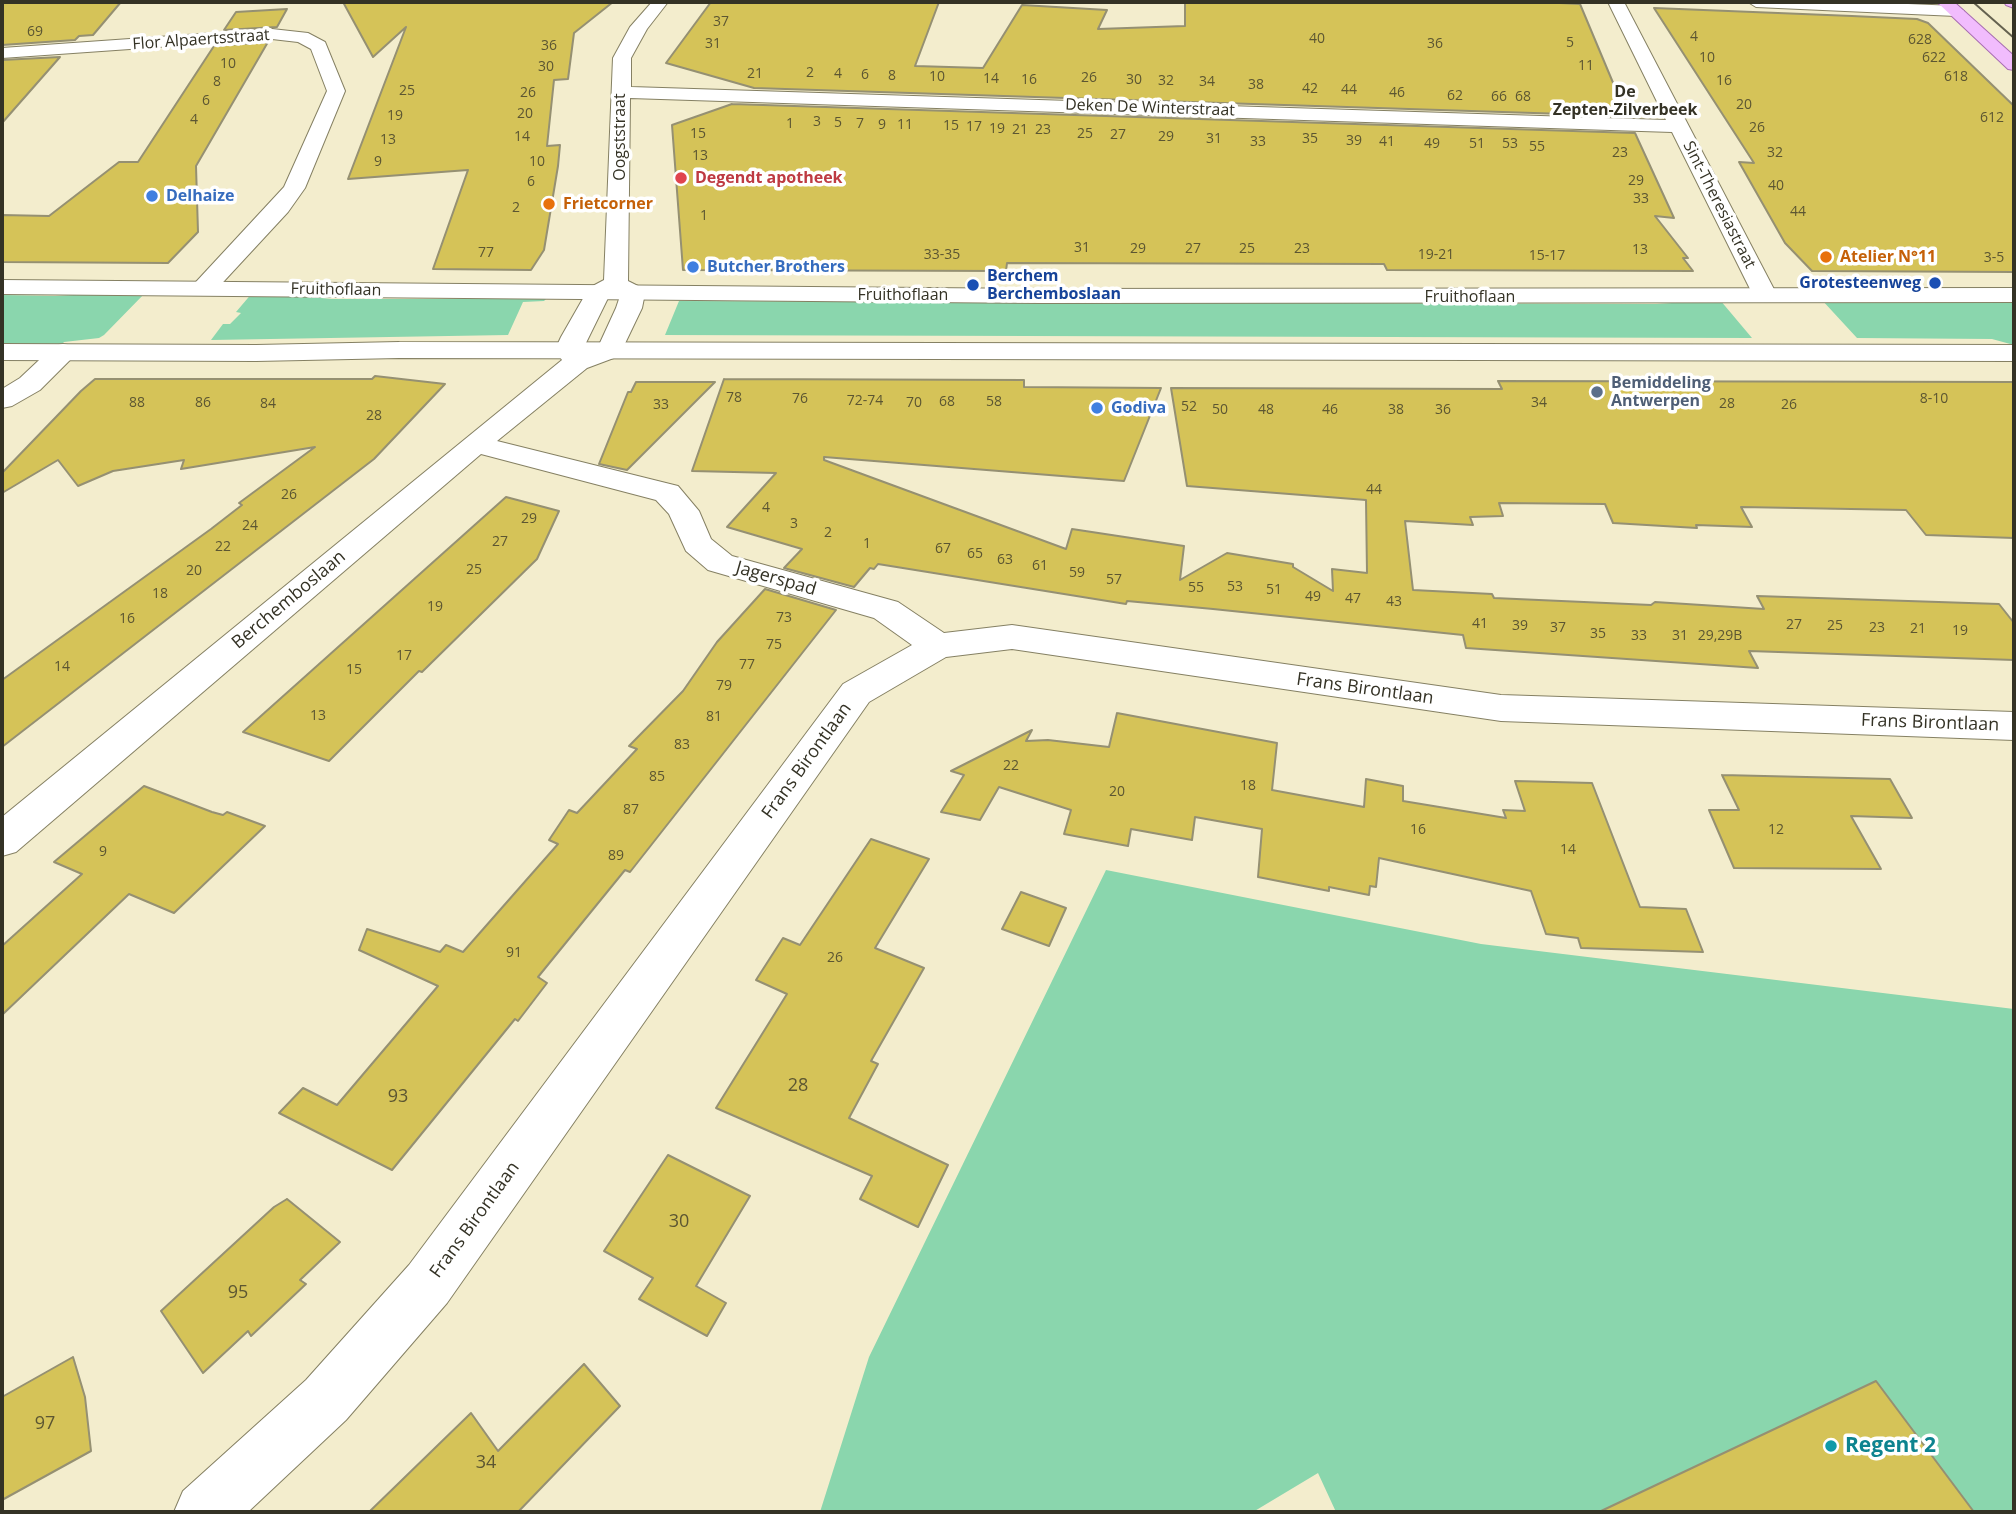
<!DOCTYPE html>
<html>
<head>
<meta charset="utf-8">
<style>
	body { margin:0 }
	#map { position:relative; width:2016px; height:1514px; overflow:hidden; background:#f3edcd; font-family:"Open Sans",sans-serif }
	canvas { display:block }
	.frame { position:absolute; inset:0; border:4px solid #343225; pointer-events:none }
</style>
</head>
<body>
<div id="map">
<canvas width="2016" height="1514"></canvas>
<div class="frame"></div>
</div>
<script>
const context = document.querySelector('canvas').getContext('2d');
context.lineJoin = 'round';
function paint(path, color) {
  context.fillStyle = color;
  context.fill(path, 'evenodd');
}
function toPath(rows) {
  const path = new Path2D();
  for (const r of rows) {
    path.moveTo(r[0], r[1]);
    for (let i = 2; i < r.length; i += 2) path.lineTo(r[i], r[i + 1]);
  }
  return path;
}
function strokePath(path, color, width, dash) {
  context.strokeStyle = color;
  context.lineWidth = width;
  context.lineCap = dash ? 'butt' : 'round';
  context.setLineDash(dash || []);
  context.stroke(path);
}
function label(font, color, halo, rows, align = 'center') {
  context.font = font + ' "Open Sans",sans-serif';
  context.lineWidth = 7;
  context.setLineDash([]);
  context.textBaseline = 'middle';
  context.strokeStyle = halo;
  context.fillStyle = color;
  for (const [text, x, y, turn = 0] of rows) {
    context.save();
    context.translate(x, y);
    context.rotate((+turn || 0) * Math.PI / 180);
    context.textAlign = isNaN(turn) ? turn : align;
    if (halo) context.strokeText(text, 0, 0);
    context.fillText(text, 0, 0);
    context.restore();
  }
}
paint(toPath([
	[147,291,104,335,99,338,64,342,56,351,2,348,2,295,55,296],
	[253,292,332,299,468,299,551,294,544,301,523,302,508,335,211,340,223,324,230,324,241,313,236,312],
	[1821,299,2014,300,2014,345,1992,339,1857,338],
	[1720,300,1752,338,665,335,679,301,1656,304],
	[1106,870,1481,944,2014,1009,2014,1512,1974,1512,1876,1381,1599,1512,1336,1512,1318,1473,1253,1512,820,1512,869,1357]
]), '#8ad6ad');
const building = toPath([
	[2,2,121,2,93,35,79,36,75,40,2,45,2,2],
	[343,2,613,2,574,33,568,79,554,80,547,146,560,145,558,166,544,250,531,270,433,269,468,170,348,179,406,27,373,57,343,2],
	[711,2,939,2,915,66,983,68,1022,5,1107,10,1098,29,1185,26,1185,2,1539,2,1580,4,1627,116,754,88,666,63,711,2],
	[1654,8,1852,16,1917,19,1928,23,2014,106,2014,272,1812,271,1785,243,1739,162,1754,163,1654,8],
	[287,9,277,27,224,30,236,12,287,9],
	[268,42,196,166,198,232,168,263,2,262,2,215,49,216,119,162,138,162,214,46,268,42],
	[60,57,2,123,2,60,60,57],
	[732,104,1635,133,1674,218,1655,216,1688,258,1683,258,1693,271,1387,270,1384,264,1007,263,1006,271,683,270,672,125,732,104],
	[375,376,445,384,374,459,2,747,2,680,211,529,242,505,239,503,315,447,181,469,184,460,113,471,78,486,58,460,2,493,2,473,81,391,95,379,372,379,375,376],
	[724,379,1024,380,1024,387,1161,388,1124,481,824,457,824,460,1066,549,1072,529,1184,546,1180,580,1227,553,1293,564,1293,567,1333,591,1332,569,1367,573,1366,500,1187,486,1171,388,1502,389,1498,381,2014,382,2014,538,1926,535,1906,510,1741,507,1752,527,1696,525,1697,528,1613,523,1605,504,1499,503,1503,516,1470,517,1473,525,1405,521,1413,590,1492,594,1494,598,1651,605,1655,602,1764,609,1757,596,1999,604,2014,623,2014,660,1749,651,1758,668,1466,648,1463,635,1213,609,1127,601,1126,604,878,564,874,569,870,568,854,587,784,568,802,549,727,527,776,473,692,471,724,379],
	[636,382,715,382,627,470,599,464,628,392,631,392,636,382],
	[506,497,559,511,537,559,422,672,419,671,329,761,243,732,506,497],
	[765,589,836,610,630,872,625,870,538,977,547,983,518,1021,515,1019,392,1170,279,1113,303,1088,337,1105,438,986,359,950,367,929,440,952,446,945,463,952,558,844,549,840,569,810,577,813,637,749,629,746,683,691,717,642,765,589],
	[1117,713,1277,743,1272,790,1364,807,1366,779,1403,786,1403,801,1506,818,1503,810,1525,811,1515,781,1592,783,1640,907,1686,909,1703,952,1581,948,1578,938,1546,934,1531,891,1379,858,1376,887,1370,886,1369,895,1329,887,1329,891,1258,877,1262,829,1195,817,1192,840,1131,829,1128,846,1064,834,1071,810,999,787,980,820,941,812,964,775,951,771,1032,730,1026,741,1048,740,1109,747,1117,713],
	[1722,775,1890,779,1912,818,1851,816,1881,869,1734,868,1709,810,1739,810,1722,775],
	[144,786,212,812,223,815,227,812,265,826,174,913,129,894,2,1015,2,946,82,874,54,862,144,786],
	[871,839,929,859,875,948,924,968,871,1061,878,1064,849,1118,948,1165,918,1227,860,1199,872,1176,716,1108,787,994,756,980,783,938,800,945,871,839],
	[1021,892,1066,908,1049,946,1002,929,1021,892],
	[668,1155,750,1196,696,1286,726,1303,707,1336,639,1299,653,1278,604,1251,668,1155],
	[287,1199,340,1242,300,1280,306,1284,251,1336,248,1331,203,1373,161,1311,274,1207,287,1199],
	[73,1357,85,1397,91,1451,2,1500,2,1397,73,1357],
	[584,1364,620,1406,518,1512,369,1512,471,1413,498,1451,584,1364],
	[1876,1381,1974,1512,1599,1512,1876,1381]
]);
paint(building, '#d5c358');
strokePath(building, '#959072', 2);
const street = toPath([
	[652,2,668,2,647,29,631,58,631,87,1666,120,1608,2,1624,2,1777,295,1774,300,1765,302,1756,300,1753,295,1672,132,630,98,628,281,642,288,645,293,642,308,619,356,587,368,497,441,678,486,699,511,711,539,732,556,898,602,944,633,1012,625,1501,695,2014,712,2014,740,1501,721,1012,649,946,657,869,702,447,1303,346,1420,248,1512,174,1512,183,1491,306,1380,409,1265,843,684,912,645,874,618,708,570,686,551,669,514,656,500,481,454,16,852,2,856,2,817,562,360,555,350,561,337,589,288,604,280,613,58,630,27,652,2],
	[616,294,620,296,616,308,599,345,582,351,608,298,616,294],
	[1748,2,1860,2,1956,6,1964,11,1956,16,1756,7,1748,2],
	[272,29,308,33,325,42,345,91,305,188,288,212,213,293,204,295,195,293,192,288,195,283,284,187,327,91,311,49,298,42,272,39,2,58,2,48,272,29],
	[63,344,72,346,76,352,72,358,40,390,12,406,2,408,2,389,20,378,54,346,63,344]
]);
const secondary = toPath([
	[2,280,1042,289,2014,288,2014,302,1042,303,2,294,2,280],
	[399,342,2014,345,2014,361,399,358,256,361,2,360,2,344,256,345,399,342]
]);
const primary = toPath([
	[1937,2,1954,2,2014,56,2014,70,2008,69,1937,2],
	[2004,2,2014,2,2014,8,2006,5,2004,2]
]);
strokePath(street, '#858063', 2);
strokePath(secondary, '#858063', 2);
strokePath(primary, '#a86eb1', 2);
paint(street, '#fff');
paint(secondary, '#fff');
paint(primary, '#f1bcfd');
strokePath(toPath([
	[1973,2,2014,38]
]), '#656250', 2);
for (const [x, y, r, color] of [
	[681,178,7,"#e0444e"],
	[152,196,7,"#3f7fe0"],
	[549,204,7,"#e8710a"],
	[1826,257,7,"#e8710a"],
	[693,267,7,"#3f7fe0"],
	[1935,283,7,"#1a4fb4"],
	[973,285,7,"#1a4fb4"],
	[1597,392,7,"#5c6f8a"],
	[1097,408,7,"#3f7fe0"],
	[1831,1446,7,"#0f9aa8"]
]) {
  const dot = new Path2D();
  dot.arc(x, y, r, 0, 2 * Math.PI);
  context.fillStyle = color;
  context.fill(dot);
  strokePath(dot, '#fff', 2.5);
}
label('14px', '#5c5632', null, [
	["37",721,22],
	["69",35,32],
	["4",1694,37],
	["40",1317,39],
	["628",1920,40],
	["5",1570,43],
	["31",713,44],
	["36",1435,44],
	["36",549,46],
	["10",1707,58],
	["622",1934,58],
	["10",228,64],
	["11",1586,66],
	["30",546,67],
	["2",810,73],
	["21",755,74],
	["4",838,74],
	["6",865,75],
	["8",892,76],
	["10",937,77],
	["618",1956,77],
	["26",1089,78],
	["14",991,79],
	["16",1029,80],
	["30",1134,80],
	["32",1166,81],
	["16",1724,81],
	["8",217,82],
	["34",1207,82],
	["38",1256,85],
	["42",1310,89],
	["44",1349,90],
	["25",407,91],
	["26",528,93],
	["46",1397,93],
	["62",1455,96],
	["66",1499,97],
	["68",1523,97],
	["6",206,101],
	["20",1744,105],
	["20",525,114],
	["19",395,116],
	["612",1992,118],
	["4",194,120],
	["3",817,122],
	["5",838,123],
	["1",790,124],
	["7",860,124],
	["9",882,125],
	["11",905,125],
	["15",951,126],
	["17",974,127],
	["26",1757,128],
	["19",997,129],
	["21",1020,130],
	["23",1043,130],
	["15",698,134],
	["25",1085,134],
	["27",1118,135],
	["14",522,137],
	["29",1166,137],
	["31",1214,139],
	["35",1310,139],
	["13",388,140],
	["39",1354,141],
	["33",1258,142],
	["41",1387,142],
	["49",1432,144],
	["51",1477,144],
	["53",1510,144],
	["55",1537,147],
	["23",1620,153],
	["32",1775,153],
	["13",700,156],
	["9",378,162],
	["10",537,162],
	["29",1636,181],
	["6",531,182],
	["40",1776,186],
	["33",1641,199],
	["2",516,208],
	["44",1798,212],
	["1",704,216],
	["31",1082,248],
	["29",1138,249],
	["27",1193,249],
	["25",1247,249],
	["23",1302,249],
	["13",1640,250],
	["77",486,253],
	["33-35",942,255],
	["19-21",1436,255],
	["15-17",1547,256],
	["3-5",1994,258],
	["78",734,398],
	["76",800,399],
	["8-10",1934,399],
	["72-74",865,401],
	["68",947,402],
	["58",994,402],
	["88",137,403],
	["86",203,403],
	["70",914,403],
	["34",1539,403],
	["84",268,404],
	["28",1727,404],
	["33",661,405],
	["26",1789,405],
	["52",1189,407],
	["50",1220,410],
	["48",1266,410],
	["46",1330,410],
	["38",1396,410],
	["36",1443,410],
	["28",374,416],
	["44",1374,490],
	["26",289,495],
	["4",766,508],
	["29",529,519],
	["3",794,524],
	["24",250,526],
	["2",828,533],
	["27",500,542],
	["1",867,544],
	["22",223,547],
	["67",943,549],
	["65",975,554],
	["63",1005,560],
	["61",1040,566],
	["25",474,570],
	["20",194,571],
	["59",1077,573],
	["57",1114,580],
	["53",1235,587],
	["55",1196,588],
	["51",1274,590],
	["18",160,594],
	["49",1313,597],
	["47",1353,599],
	["43",1394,602],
	["19",435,607],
	["73",784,618],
	["16",127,619],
	["41",1480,624],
	["27",1794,625],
	["39",1520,626],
	["25",1835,626],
	["37",1558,628],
	["23",1877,628],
	["21",1918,629],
	["19",1960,631],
	["35",1598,634],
	["33",1639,636],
	["31",1680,636],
	["29,29B",1720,636],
	["75",774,645],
	["17",404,656],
	["77",747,665],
	["14",62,667],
	["15",354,670],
	["79",724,686],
	["13",318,716],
	["81",714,717],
	["83",682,745],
	["22",1011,766],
	["85",657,777],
	["18",1248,786],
	["20",1117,792],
	["87",631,810],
	["16",1418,830],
	["12",1776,830],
	["14",1568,850],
	["9",103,852],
	["89",616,856],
	["91",514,953],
	["26",835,958]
]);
label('16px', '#343225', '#fff', [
	["Flor Alpaertsstraat",201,40,-4],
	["Deken De Winterstraat",1150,108,2],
	["Oogststraat",620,137,-90],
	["Sint-Theresiastraat",1719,205,63],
	["Fruithoflaan",336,290,1],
	["Fruithoflaan",903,295],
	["Fruithoflaan",1470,297]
]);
label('bold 16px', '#343225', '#fff', [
	["De",1625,92],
	["Zepten-Zilverbeek",1625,110]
]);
label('bold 16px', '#be3a42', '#fff', [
	["Degendt apotheek",695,178]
], 'left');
label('bold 16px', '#366cbe', '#fff', [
	["Delhaize",166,196],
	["Butcher Brothers",707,267],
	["Godiva",1111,408]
], 'left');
label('bold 16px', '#c56008', '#fff', [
	["Frietcorner",563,204],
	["Atelier N°11",1840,257]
], 'left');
label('bold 16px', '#164399', '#fff', [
	["Berchem",987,276],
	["Berchemboslaan",987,294],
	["Grotesteenweg",1921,283,"right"]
], 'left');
label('bold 16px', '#4e5e75', '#fff', [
	["Bemiddeling",1611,383],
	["Antwerpen",1611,401]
], 'left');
label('18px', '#343225', '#fff', [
	["Jagerspad",776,579,16],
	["Berchemboslaan",289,600,-40],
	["Frans Birontlaan",1365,689,8],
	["Frans Birontlaan",1930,723,2],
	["Frans Birontlaan",807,761,-54],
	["Frans Birontlaan",475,1220,-54]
]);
label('18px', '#5c5632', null, [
	["28",798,1086],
	["93",398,1097],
	["30",679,1222],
	["95",238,1293],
	["97",45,1424],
	["34",486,1463]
]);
label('bold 21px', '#0d838f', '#fff', [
	["Regent 2",1845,1446]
], 'left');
</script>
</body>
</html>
